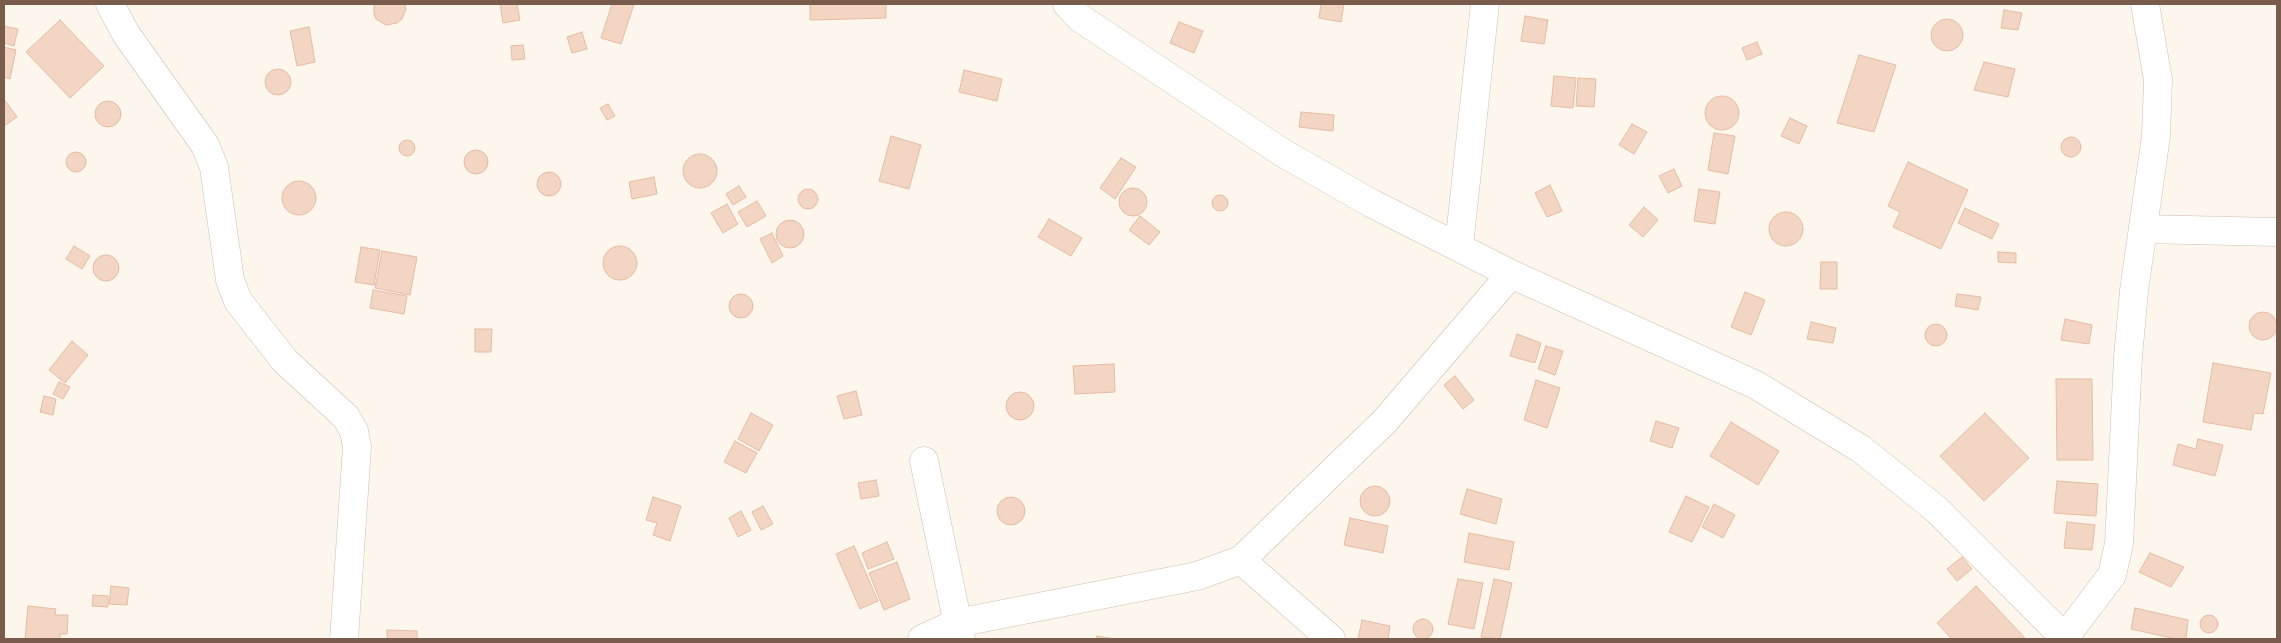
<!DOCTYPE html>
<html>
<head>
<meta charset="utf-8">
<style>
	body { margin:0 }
	#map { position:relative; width:2281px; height:643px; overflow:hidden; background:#fdf6ec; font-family:Jost,sans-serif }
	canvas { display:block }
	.frame { position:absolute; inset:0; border:5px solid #7a5c4d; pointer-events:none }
</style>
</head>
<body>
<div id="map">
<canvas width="2281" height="643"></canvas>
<div class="frame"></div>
</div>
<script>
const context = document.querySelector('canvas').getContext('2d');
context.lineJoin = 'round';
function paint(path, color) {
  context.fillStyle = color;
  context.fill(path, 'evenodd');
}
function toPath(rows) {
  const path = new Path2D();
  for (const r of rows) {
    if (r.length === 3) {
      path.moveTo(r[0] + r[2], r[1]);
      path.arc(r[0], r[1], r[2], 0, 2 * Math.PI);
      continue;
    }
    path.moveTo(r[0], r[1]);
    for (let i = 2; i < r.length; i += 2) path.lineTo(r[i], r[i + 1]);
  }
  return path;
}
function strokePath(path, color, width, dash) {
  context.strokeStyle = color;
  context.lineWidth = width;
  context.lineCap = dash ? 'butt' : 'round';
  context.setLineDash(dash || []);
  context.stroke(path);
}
const building = toPath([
	[374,4,405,4,406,9,402,19,397,23,386,25,376,19,374,14,374,4],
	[500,4,517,4,520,20,503,23,500,4],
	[612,4,634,4,621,44,601,38,612,4],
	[810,4,886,4,886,18,810,20,810,4],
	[1321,4,1344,4,1341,22,1319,18,1321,4],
	[2004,10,2022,13,2018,30,2001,28,2004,10],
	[1525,16,1548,20,1544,44,1521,41,1525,16],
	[1947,35,16],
	[60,20,104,66,70,98,26,52,60,20],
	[1179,22,1203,31,1194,53,1170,43,1179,22],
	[4,26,18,29,14,46,4,43,4,26],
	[309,27,315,62,297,66,290,31,309,27],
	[582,32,587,49,572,53,567,37,582,32],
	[1757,42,1762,54,1747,60,1742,48,1757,42],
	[523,45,525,59,512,60,511,46,523,45],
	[4,47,16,50,10,79,4,77,4,47],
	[1859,55,1896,65,1874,132,1837,123,1859,55],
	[1984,62,2015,69,2008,97,1974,90,1984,62],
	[278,82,13],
	[964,70,1002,79,997,101,959,92,964,70],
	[1554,76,1576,78,1573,108,1551,106,1554,76],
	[1578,78,1596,79,1594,107,1576,106,1578,78],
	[1722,113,17],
	[4,99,17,117,4,126,4,99],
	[108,114,13],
	[608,104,615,116,607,120,600,108,608,104],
	[1301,112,1334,115,1333,131,1299,127,1301,112],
	[1790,118,1807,126,1799,144,1781,136,1790,118],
	[1632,124,1647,132,1634,154,1619,145,1632,124],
	[1714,133,1735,136,1728,174,1708,170,1714,133],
	[891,136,921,145,909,189,879,181,891,136],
	[2071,147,10],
	[407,148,8],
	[476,162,12],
	[76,162,10],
	[700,171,17],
	[1121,158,1136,167,1115,199,1100,188,1121,158],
	[1908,162,1968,190,1941,249,1893,227,1900,212,1888,206,1908,162],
	[1674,169,1682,186,1668,193,1659,176,1674,169],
	[549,184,12],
	[654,177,657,194,632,199,629,182,654,177],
	[299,198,17],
	[1550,185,1562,211,1547,217,1535,193,1550,185],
	[739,186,746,197,733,205,726,194,739,186],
	[1133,202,14],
	[808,199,10],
	[1699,189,1720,192,1715,224,1694,221,1699,189],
	[1220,203,8],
	[757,201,766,216,747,227,738,212,757,201],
	[727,204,738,224,723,233,711,213,727,204],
	[1644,207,1658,220,1643,237,1629,225,1644,207],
	[1965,208,1999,224,1992,239,1958,223,1965,208],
	[1786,229,17],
	[1140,216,1160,232,1149,245,1129,230,1140,216],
	[1049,219,1082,238,1071,256,1038,237,1049,219],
	[790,234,14],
	[772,233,783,256,772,263,760,239,772,233],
	[74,246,90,256,82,269,66,259,74,246],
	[620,263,17],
	[361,247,380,250,374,285,355,282,361,247],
	[382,251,417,257,410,295,375,288,382,251],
	[1998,252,2016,253,2016,263,1998,262,1998,252],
	[106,268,13],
	[1821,262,1837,262,1837,289,1820,289,1821,262],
	[373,290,407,296,404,314,370,308,373,290],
	[1745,292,1765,300,1751,335,1731,327,1745,292],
	[1957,294,1981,297,1978,310,1955,306,1957,294],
	[741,306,12],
	[2263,326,14],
	[2065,319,2092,325,2089,344,2061,340,2065,319],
	[1811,322,1836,328,1833,343,1807,339,1811,322],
	[1936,335,11],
	[475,329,492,329,491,352,475,352,475,329],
	[1517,334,1541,343,1535,363,1510,356,1517,334],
	[72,341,88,355,65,383,49,370,72,341],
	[1546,346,1563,351,1555,375,1538,369,1546,346],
	[2213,363,2271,373,2263,414,2254,413,2251,430,2203,422,2213,363],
	[1114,364,1115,392,1075,394,1073,366,1114,364],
	[1455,376,1474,400,1463,409,1444,385,1455,376],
	[2056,379,2092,379,2093,460,2057,460,2056,379],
	[1536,380,1560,388,1547,428,1524,420,1536,380],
	[59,382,70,387,63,399,53,394,59,382],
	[856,391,862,415,844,419,837,396,856,391],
	[1020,406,14],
	[44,396,56,399,53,415,40,412,44,396],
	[751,413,773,425,759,451,738,439,751,413],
	[1985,413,2029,458,1984,501,1940,456,1985,413],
	[1656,421,1679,428,1672,448,1650,441,1656,421],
	[1731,422,1779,451,1758,485,1710,456,1731,422],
	[2198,439,2223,445,2215,476,2173,465,2178,444,2196,449,2198,439],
	[735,441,757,453,746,473,724,462,735,441],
	[876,480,879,496,861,499,858,483,876,480],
	[2057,481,2098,484,2096,516,2054,513,2057,481],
	[1375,501,15],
	[1467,489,1502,499,1496,524,1460,514,1467,489],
	[1686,496,1709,507,1692,542,1669,532,1686,496],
	[1011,511,14],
	[653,497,681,506,670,541,653,535,657,523,646,520,653,497],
	[1714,504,1735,515,1723,538,1702,527,1714,504],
	[763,506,773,524,761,530,752,512,763,506],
	[741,511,751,530,738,537,729,518,741,511],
	[1350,518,1388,526,1383,553,1344,545,1350,518],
	[2067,522,2095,525,2092,550,2064,548,2067,522],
	[1469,533,1514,542,1509,570,1464,562,1469,533],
	[887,542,894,559,868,569,862,553,887,542],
	[854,546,878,601,860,609,836,554,854,546],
	[2150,553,2184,567,2171,587,2139,572,2150,553],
	[1962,557,1972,569,1957,581,1947,569,1962,557],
	[897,562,910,599,884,610,869,573,897,562],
	[1458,579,1483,583,1474,629,1448,624,1458,579],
	[1494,579,1512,583,1500,639,1481,637,1494,579],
	[111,586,129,588,127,605,109,604,111,586],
	[1976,586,2026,639,1952,639,1937,623,1976,586],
	[93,595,108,596,108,607,92,606,93,595],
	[28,606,56,609,55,615,68,615,67,634,60,634,60,639,25,639,28,606],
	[2135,608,2188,620,2186,639,2176,639,2131,629,2135,608],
	[2209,624,9],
	[1423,629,10],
	[1362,620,1390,626,1388,639,1358,639,1362,620],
	[387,630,417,631,417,639,387,639,387,630],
	[1097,636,1115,639,1096,639,1097,636]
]);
paint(building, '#f3d5c3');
strokePath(building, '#e6bba3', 1);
const minor = toPath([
	[110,4,126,34,205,145,214,167,230,280,238,301,285,361,346,417,354,431,357,447,344,639],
	[1067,4,1080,18,1283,153,1371,203,1511,274,1756,385,1861,449,1936,509,2066,639],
	[2143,229,2277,232],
	[1459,246,1485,4],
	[924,461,961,639],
	[1241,560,1385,421,1511,274],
	[2065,637,2112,575,2119,544,2128,357,2134,291,2156,136,2158,80,2145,4],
	[922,639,957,623,1197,576,1241,560,1331,639]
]);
strokePath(minor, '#d1beb0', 29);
strokePath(minor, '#fff', 28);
</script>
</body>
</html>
